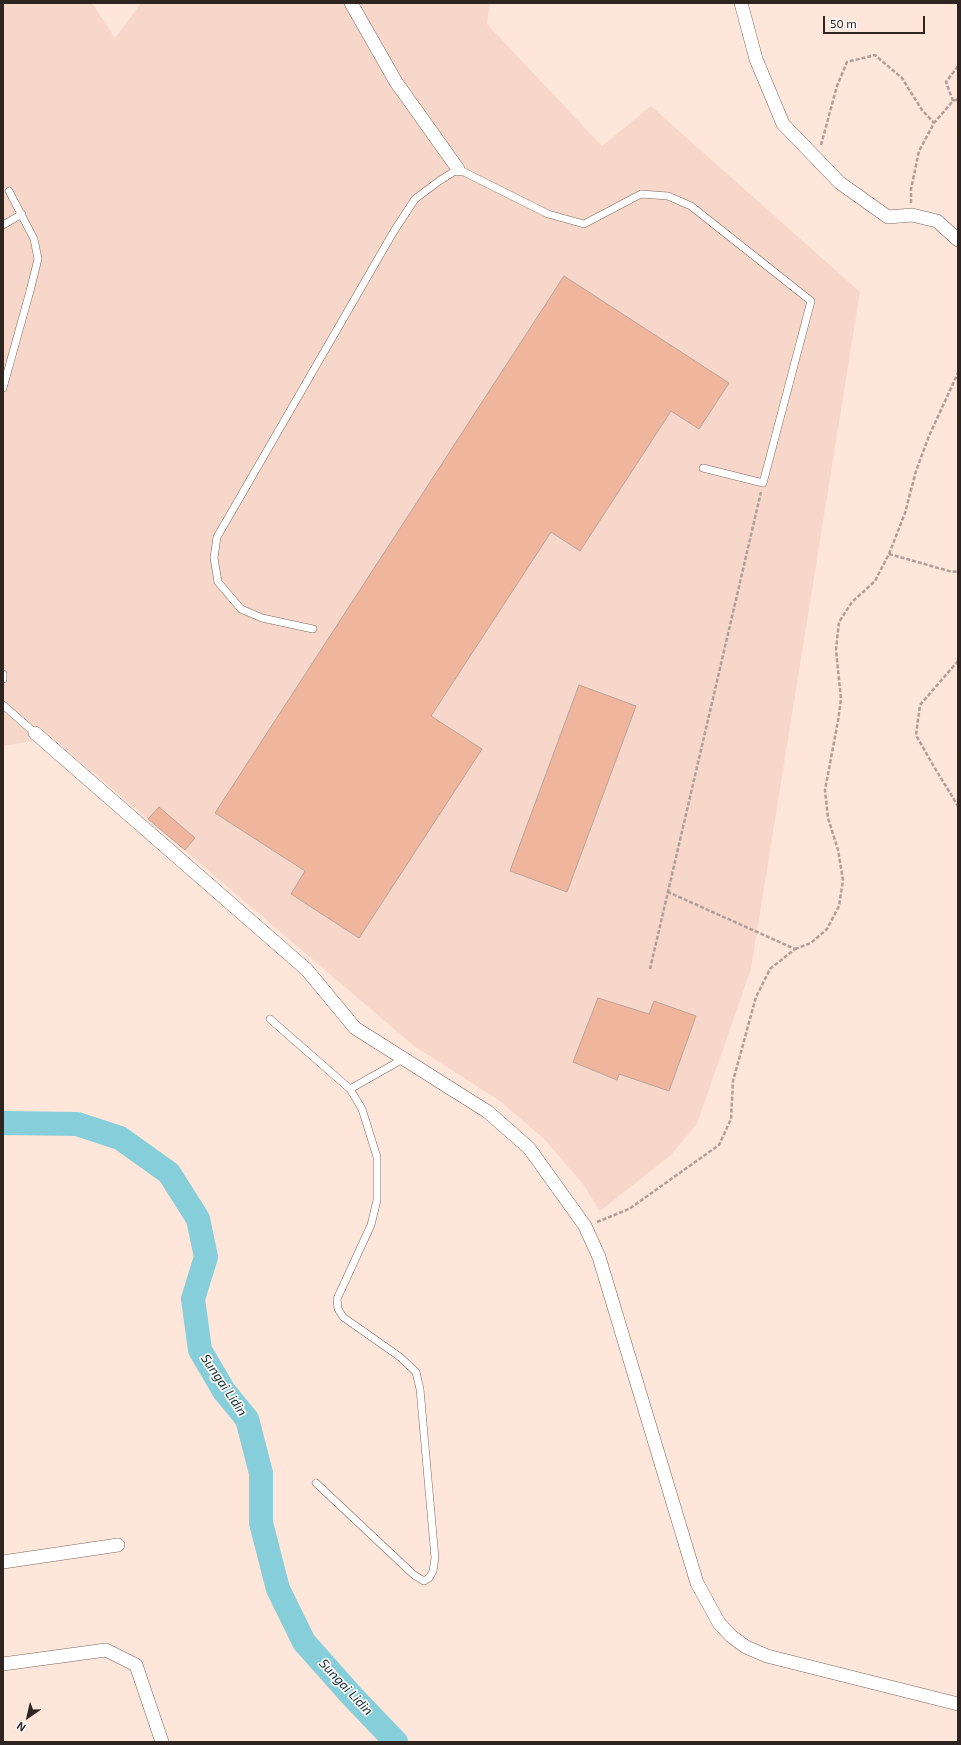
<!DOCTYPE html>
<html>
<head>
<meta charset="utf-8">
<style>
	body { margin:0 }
	#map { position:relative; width:961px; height:1745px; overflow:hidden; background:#ffe6db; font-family:"Exo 2",sans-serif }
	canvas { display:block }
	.frame { position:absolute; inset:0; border:4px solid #2e2521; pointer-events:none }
	.north { position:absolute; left:8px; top:1697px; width:40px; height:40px; -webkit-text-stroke:3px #fdf8f6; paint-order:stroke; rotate:214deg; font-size:11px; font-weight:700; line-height:16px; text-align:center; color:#2e2521 }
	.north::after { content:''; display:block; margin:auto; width:14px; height:18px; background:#2e2521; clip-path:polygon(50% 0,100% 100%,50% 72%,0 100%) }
	.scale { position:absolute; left:823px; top:16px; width:102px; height:18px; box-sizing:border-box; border:2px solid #2e2521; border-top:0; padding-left:5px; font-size:12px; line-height:14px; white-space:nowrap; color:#2e2521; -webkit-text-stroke:3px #fdf8f6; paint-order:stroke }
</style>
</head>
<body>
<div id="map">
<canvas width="961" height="1745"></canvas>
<div class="frame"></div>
<div class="north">N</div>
<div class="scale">50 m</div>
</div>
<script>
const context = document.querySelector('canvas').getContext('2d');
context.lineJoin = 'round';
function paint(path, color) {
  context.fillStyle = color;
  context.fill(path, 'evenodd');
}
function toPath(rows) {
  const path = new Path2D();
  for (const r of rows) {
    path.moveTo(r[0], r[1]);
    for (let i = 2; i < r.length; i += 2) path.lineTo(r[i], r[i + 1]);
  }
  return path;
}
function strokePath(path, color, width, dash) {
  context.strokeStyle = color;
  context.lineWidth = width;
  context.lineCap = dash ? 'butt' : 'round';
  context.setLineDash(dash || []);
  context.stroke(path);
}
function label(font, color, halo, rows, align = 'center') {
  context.font = font + ' "Exo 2",sans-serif';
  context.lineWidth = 3.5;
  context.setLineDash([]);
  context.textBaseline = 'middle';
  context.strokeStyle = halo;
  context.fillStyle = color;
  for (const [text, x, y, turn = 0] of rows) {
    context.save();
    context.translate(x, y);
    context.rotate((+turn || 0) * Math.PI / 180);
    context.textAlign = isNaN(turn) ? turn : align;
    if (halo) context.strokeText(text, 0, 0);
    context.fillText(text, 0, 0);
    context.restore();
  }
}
paint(toPath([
	[3,3,92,3,115,38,141,3,490,3,487,24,602,146,651,106,860,292,751,969,697,1124,671,1155,600,1211,583,1184,545,1140,500,1101,414,1046,40,727,32,741,3,746]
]), '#f7d7ca');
strokePath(toPath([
	[3,1123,77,1124,120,1138,169,1173,198,1219,206,1257,193,1299,200,1350,224,1391,247,1419,261,1473,261,1523,278,1589,304,1642,352,1696,396,1742]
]), '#85ceda', 24);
const building = toPath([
	[564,276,729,383,699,429,671,411,580,551,551,532,431,716,482,749,359,938,291,894,305,871,215,813,564,276],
	[579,685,636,706,567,892,510,871,579,685],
	[159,807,195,838,185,850,148,819,159,807],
	[598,998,649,1014,654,1001,696,1016,669,1091,619,1074,617,1080,573,1062,598,998]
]);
paint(building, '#efb59d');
strokePath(building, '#bca49a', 1);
const service = toPath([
	[3,225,22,214],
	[3,388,30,291,38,259,34,239,9,191],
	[313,629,262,618,241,609,218,582,214,558,217,537,394,231,415,199,439,181,458,169,548,214,584,224,641,194,668,196,691,206,811,301,763,483,703,468],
	[3,674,3,679],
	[3,705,35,733],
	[270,1019,350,1089],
	[316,1483,414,1575,424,1581,429,1578,433,1571,435,1558,420,1389,416,1372,400,1357,343,1317,338,1309,337,1299,371,1225,377,1200,377,1157,362,1109,350,1089,403,1059]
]);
const minor = toPath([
	[351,3,396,82,458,169],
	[741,3,756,59,783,124,840,183,888,217,912,215,937,221,958,240],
	[35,733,307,970,355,1028,488,1112,529,1148,585,1226,599,1257,697,1583,719,1623,731,1636,746,1647,767,1656,958,1704],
	[3,1562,118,1545],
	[3,1664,106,1650,136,1665,162,1742]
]);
strokePath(service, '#7c665d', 8);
strokePath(minor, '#7c665d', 14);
strokePath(toPath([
	[953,101,946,82,958,66],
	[821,145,837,86,847,62,875,55,902,78,922,110,934,123],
	[911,203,911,189,919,151,934,123,953,101,958,99],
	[889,554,949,571,958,572],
	[958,661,920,705,916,735,933,765,958,806],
	[795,949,811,943,827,929,839,906,843,880,838,850,828,818,825,790,838,721,841,699,836,650,839,622,852,602,875,581,889,554,905,513,916,471,929,436,958,373],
	[650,969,761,492],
	[597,1222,629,1209,719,1145,731,1119,733,1081,756,997,770,969,795,949,668,892]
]), '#b19e96', 2.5, [4, 2]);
strokePath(service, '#fff', 7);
strokePath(minor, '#fff', 13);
label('italic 13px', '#0a3035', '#fdf8f6', [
	["Sungai Lidin",224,1385,56],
	["Sungai Lidin",346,1687,47]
]);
</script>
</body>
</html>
